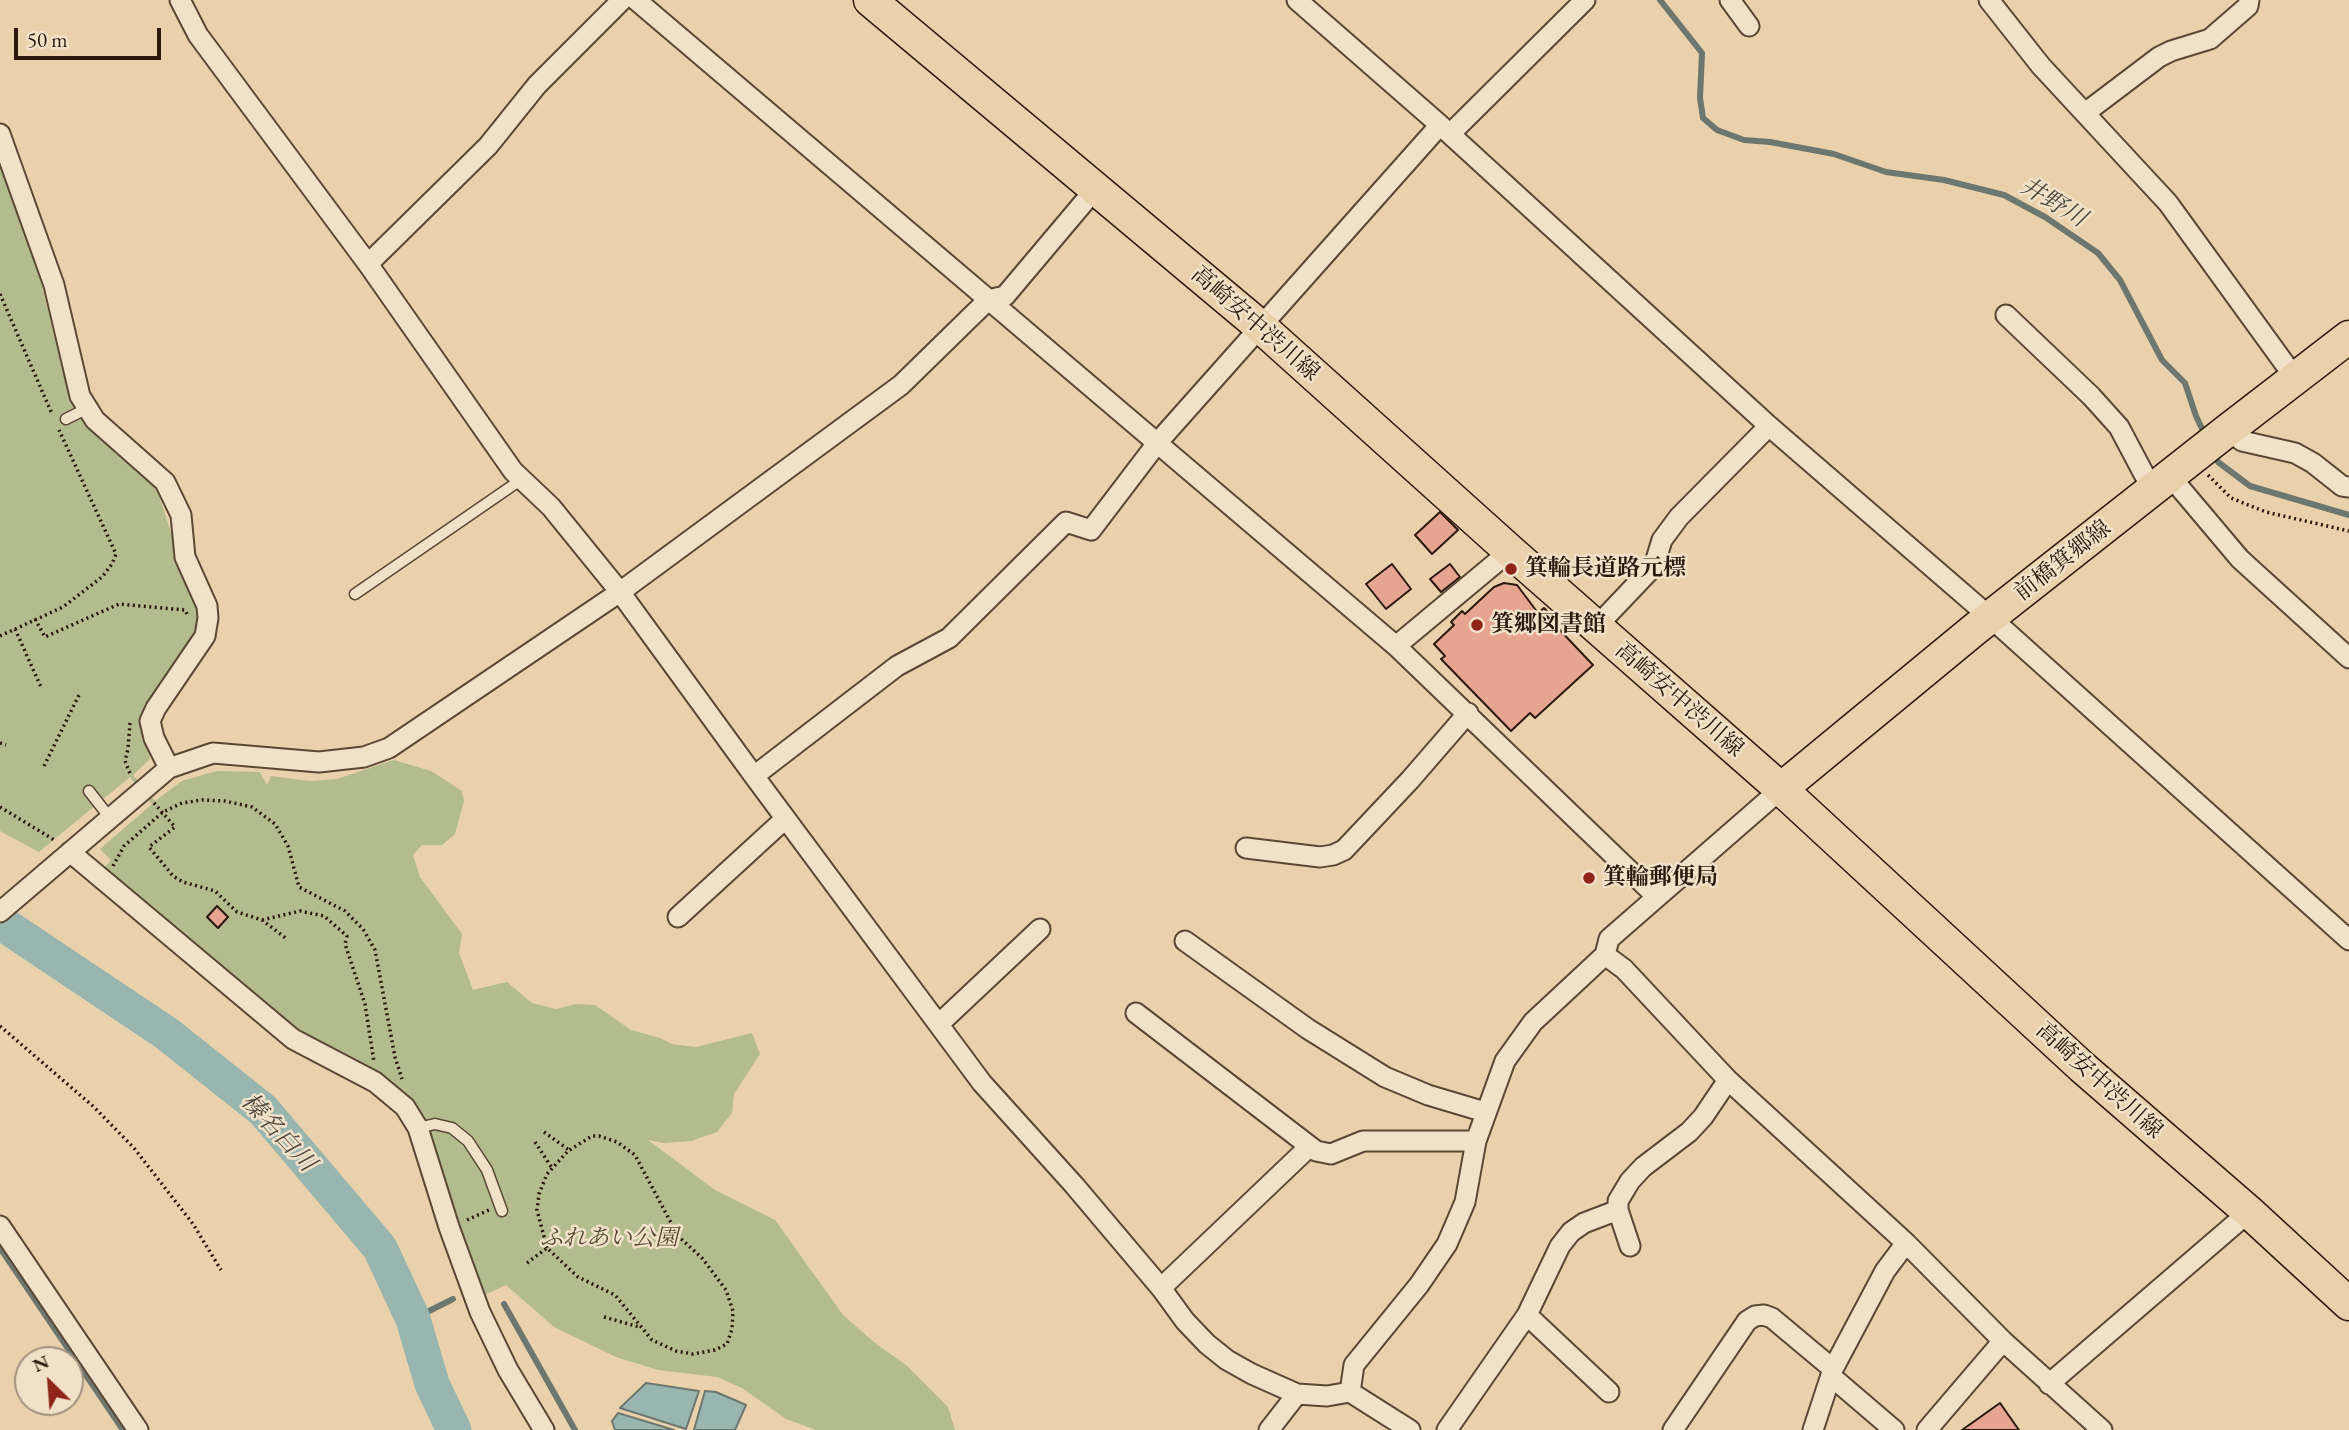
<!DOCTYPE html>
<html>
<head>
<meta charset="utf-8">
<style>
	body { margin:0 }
	#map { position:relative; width:2349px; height:1430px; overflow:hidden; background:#e9d1ab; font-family:"EB Garamond",serif }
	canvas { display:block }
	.north { position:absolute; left:14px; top:1346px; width:70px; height:70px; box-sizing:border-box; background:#f1e1c8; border:2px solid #a2917e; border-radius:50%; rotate:335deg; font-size:19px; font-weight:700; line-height:28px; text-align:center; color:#2b190e }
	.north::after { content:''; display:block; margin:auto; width:24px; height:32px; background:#8f2418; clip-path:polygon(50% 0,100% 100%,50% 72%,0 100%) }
	.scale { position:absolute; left:14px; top:28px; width:147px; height:32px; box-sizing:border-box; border:4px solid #2b190e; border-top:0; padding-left:9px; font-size:21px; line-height:24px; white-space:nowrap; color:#2b190e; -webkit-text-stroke:5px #f1e1c8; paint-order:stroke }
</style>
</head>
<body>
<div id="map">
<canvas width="2349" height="1430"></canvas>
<div class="north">N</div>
<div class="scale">50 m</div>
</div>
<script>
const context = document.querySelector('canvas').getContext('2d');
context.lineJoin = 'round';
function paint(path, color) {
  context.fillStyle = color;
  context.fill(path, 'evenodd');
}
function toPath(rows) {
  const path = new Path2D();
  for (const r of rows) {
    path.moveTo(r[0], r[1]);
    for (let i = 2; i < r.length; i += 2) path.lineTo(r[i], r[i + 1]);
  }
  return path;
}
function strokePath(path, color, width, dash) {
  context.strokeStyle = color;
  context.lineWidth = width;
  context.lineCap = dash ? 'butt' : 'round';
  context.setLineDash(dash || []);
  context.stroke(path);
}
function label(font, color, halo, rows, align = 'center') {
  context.font = font + ' "EB Garamond","Noto Serif JP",serif';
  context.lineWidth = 5;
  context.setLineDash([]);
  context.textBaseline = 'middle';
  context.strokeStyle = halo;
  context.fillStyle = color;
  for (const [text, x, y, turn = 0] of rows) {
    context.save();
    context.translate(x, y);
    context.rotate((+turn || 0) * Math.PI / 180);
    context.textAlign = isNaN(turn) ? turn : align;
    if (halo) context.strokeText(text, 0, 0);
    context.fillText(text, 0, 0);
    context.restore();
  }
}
paint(toPath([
	[0,161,36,262,67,388,80,412,146,474,157,489,180,561,202,614,197,638,143,730,150,759,133,775,155,801,182,781,217,771,260,772,267,785,271,776,309,781,337,779,394,760,431,771,462,791,464,801,455,834,442,845,422,845,413,855,420,877,462,934,459,953,473,990,507,982,532,1003,556,1009,576,1004,595,1005,631,1030,660,1038,672,1044,696,1047,752,1033,760,1054,734,1094,732,1113,717,1132,691,1141,664,1143,648,1140,715,1190,775,1220,843,1315,875,1343,906,1365,948,1407,955,1430,816,1430,786,1419,742,1388,717,1377,658,1370,616,1357,554,1327,506,1285,480,1297,414,1107,305,1037,105,867,111,860,100,849,152,804,130,777,39,852,0,831]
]), '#b2bc8c');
const water = toPath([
	[646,1383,699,1391,686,1429,620,1408,646,1383],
	[705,1391,716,1392,746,1405,735,1430,694,1430,705,1391],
	[618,1413,674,1430,615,1430,612,1421,618,1413]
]);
paint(water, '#98b6af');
strokePath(water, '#6c776f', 2);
strokePath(toPath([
	[1660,0,1702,53,1700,98,1703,118,1717,130,1744,140,1770,142,1834,154,1886,172,1944,180,2004,195,2045,217,2098,253,2120,280,2162,360,2185,383,2196,416,2205,435],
	[2213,451,2218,462,2250,486,2349,515],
	[0,1248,123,1430],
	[504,1304,575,1430],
	[413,1319,453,1299]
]), '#6c776f', 6);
strokePath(toPath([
	[0,922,166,1033,263,1110,380,1248,413,1319,432,1384,454,1430]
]), '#98b6af', 35);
const building = toPath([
	[1440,512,1458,530,1432,554,1415,535,1440,512],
	[1392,564,1411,589,1386,609,1366,584,1392,564],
	[1450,564,1460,577,1441,592,1430,579,1450,564],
	[1504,583,1517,585,1538,613,1544,608,1559,624,1556,626,1593,665,1535,718,1530,713,1511,731,1441,659,1445,656,1434,644,1454,625,1451,622,1462,611,1465,614,1494,587,1504,583],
	[217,906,228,917,218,928,207,917,217,906],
	[2000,1403,2019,1430,1962,1430,2000,1403]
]);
paint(building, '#e6a491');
strokePath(building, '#2b190e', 2);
const service = toPath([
	[66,419,88,408],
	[355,594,522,479],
	[89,791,110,818],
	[418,1128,435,1124,452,1128,468,1141,487,1170,502,1211]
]);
const minor = toPath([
	[180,0,198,35,368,264,513,471,551,507,620,592,754,776,982,1083,1074,1185,1161,1288,1185,1321,1207,1344,1227,1360,1252,1374,1297,1394,1327,1396,1350,1392,1410,1430],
	[636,0,1396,646,1657,897],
	[1297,0,1440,125,1769,426,1991,618,2349,940],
	[1730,0,1749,26],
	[1989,0,2041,66,2168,203,2295,378],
	[2085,113,2159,57,2171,51,2210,39,2248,6,2249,0],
	[0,134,54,285,80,396,95,420,165,482,181,515,185,557,207,606,208,618,205,636,156,708,150,721,154,738,169,768],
	[1450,134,1585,0],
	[368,264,488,146,537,85,622,0],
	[2006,315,2091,396,2119,427,2146,478,2155,488],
	[2228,430,2242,441,2295,453,2313,463,2342,486,2349,487],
	[2170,476,2240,559,2349,658],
	[1596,627,1654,566,1662,540,1679,517,1769,426],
	[1396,646,1510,551],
	[754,776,897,666,949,638,1066,522,1091,530,1158,442,1440,125],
	[1781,789,1609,939,1605,955,1624,969,1728,1080,1906,1243,2003,1341,2102,1430],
	[1246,848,1320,857,1333,855,1344,850,1410,780,1468,713],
	[70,852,293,1039,375,1082,405,1107,418,1128,449,1227,480,1312,508,1370,544,1430],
	[0,912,169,768,213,753,319,762,364,757,389,748,620,592,901,385,988,300,1005,296,1096,188],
	[678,917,785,819],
	[1185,941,1308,1029,1385,1077,1428,1095,1485,1112],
	[1136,1013,1316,1151,1331,1154,1363,1141,1476,1141],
	[939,1024,1040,929],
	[0,1226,138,1430],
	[1630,1246,1618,1210,1618,1201,1630,1181,1643,1167,1689,1132,1703,1117,1728,1080],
	[1161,1288,1309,1147],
	[1527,1315,1609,1392],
	[1832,1377,1894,1430],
	[2049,1384,2249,1212],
	[1350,1392,1354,1365,1419,1285,1447,1244,1465,1202,1476,1141,1505,1061,1533,1022,1605,955],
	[1269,1430,1297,1394],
	[1447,1430,1527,1315,1560,1246,1571,1232,1584,1223,1618,1210],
	[1673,1430,1747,1321,1755,1316,1764,1315,1772,1318,1833,1369],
	[1813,1430,1833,1369,1885,1271,1906,1243],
	[1927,1430,2003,1341]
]);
const primary = toPath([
	[870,0,1262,328,1510,551,1781,789,2082,1067,2249,1212,2349,1304],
	[1781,789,1975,629,2228,430,2349,337]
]);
strokePath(service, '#5a4735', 13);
strokePath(minor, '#5a4735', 23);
strokePath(primary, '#2b190e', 35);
strokePath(toPath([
	[0,294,52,414],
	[2208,475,2231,498,2266,512,2349,531],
	[35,619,45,637,119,604,185,610,187,614],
	[15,629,41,687],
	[0,636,63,607,102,577,112,564,116,554,59,430],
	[130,723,128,749,125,761,131,776],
	[0,743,6,745],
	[44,766,80,693],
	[154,803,175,827,149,847,173,876,183,882,215,891,237,912,262,920,287,939],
	[0,807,56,841],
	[113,866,124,846,163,812,182,803,202,800,225,801,252,807,275,824,288,846,299,887,345,911,363,929,375,950,395,1057,402,1079],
	[262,920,300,911,324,916,347,936,345,944,365,1004,374,1062],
	[0,1026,94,1107,134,1148,193,1224,221,1270],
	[544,1132,569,1150],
	[535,1142,552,1168],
	[467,1220,489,1210],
	[527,1263,547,1248,578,1277,615,1295,652,1340,676,1351,693,1354,715,1350,727,1344,732,1329,733,1311,726,1290,702,1258,678,1236,635,1155,617,1142,599,1136,592,1136,568,1151,547,1174,539,1194,537,1210,547,1248],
	[604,1317,639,1327]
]), '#2b190e', 3.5, [2, 3.5]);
strokePath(service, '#f1e1c8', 10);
strokePath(minor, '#f1e1c8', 19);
strokePath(primary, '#e9d1ab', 32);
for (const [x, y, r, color] of [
	[1511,569,7,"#8f2418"],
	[1477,625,7,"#8f2418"],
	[1589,878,7,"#8f2418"]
]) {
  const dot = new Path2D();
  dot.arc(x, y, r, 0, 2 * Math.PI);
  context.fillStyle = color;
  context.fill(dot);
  strokePath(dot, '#f1e1c8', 2.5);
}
label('23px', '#2b190e', '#f1e1c8', [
	["高崎安中渋川線",1255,324,41],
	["前橋箕郷線",2063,561,-38],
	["高崎安中渋川線",1679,700,41],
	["高崎安中渋川線",2099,1081,42]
]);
label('bold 23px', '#2b190e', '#f1e1c8', [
	["箕輪長道路元標",1525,569],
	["箕郷図書館",1491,625],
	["箕輪郵便局",1603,878]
], 'left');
label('italic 23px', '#544a34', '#f1e1c8', [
	["ふれあい公園",609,1239]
]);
label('italic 24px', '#4c483e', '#f1e1c8', [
	["井野川",2053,203,31],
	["榛名白川",278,1133,47]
]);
</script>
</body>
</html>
